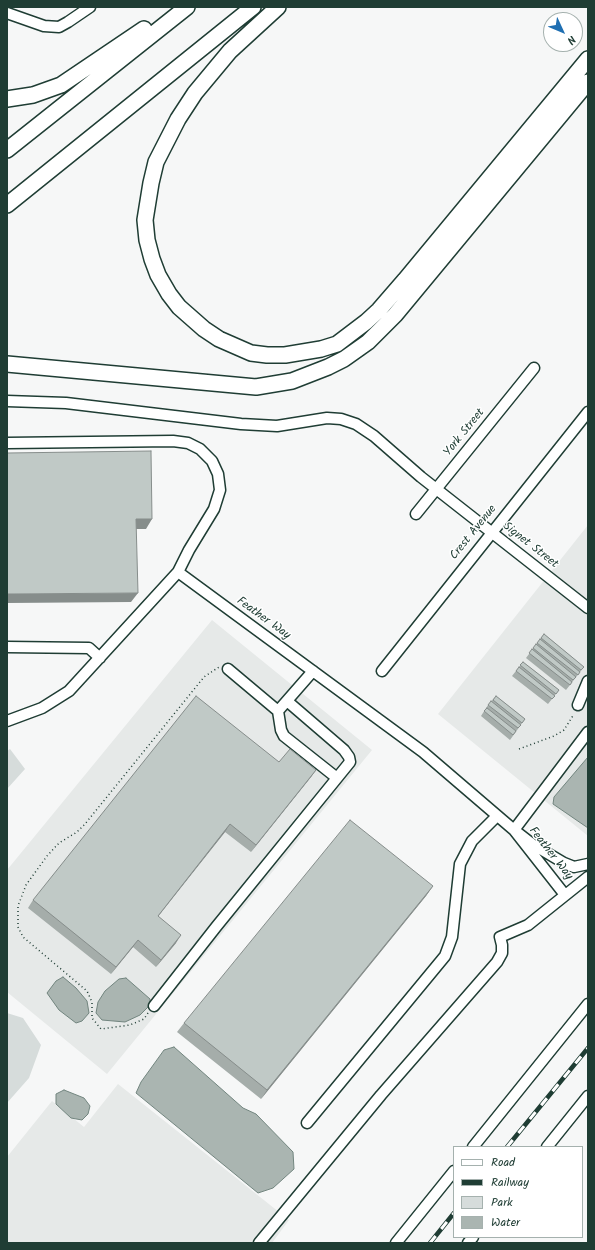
<!DOCTYPE html>
<html>
<head>
<meta charset="utf-8">
<style>
	body { margin:0 }
	#map { position:relative; width:595px; height:1250px; overflow:hidden; background:#f6f7f7; font-family:Kalam,sans-serif }
	canvas { display:block }
	.frame { position:absolute; inset:0; border:8px solid #1f3d34; pointer-events:none }
	.legend { position:absolute; left:453px; top:1146px; width:130px; height:92px; box-sizing:border-box; background:#fff; border:1px solid #a5b1ae; margin:0; padding:5px 7px; list-style:none; font-size:12px; color:#1f3d34 }
	.legend li { display:flex; align-items:center; gap:8px; height:20px }
	.legend b { width:20px; border:1px solid #a5b1ae }
	.north { position:absolute; left:543px; top:12px; width:40px; height:40px; box-sizing:border-box; background:#fff; border:1px solid #a5b1ae; border-radius:50%; rotate:134deg; font-size:11px; font-weight:700; line-height:16px; text-align:center; color:#1f3d34 }
	.north::after { content:''; display:block; margin:auto; width:14px; height:18px; background:#1f6fb2; clip-path:polygon(50% 0,100% 100%,50% 72%,0 100%) }
</style>
</head>
<body>
<div id="map">
<canvas width="595" height="1250"></canvas>
<div class="frame"></div>
<ul class="legend">
<li><b style="height:5px;background:#fff"></b>Road</li>
<li><b style="height:5px;background:#1f3d34"></b>Railway</li>
<li><b style="height:11px;background:#d6dcdb"></b>Park</li>
<li><b style="height:11px;background:#aab5b1"></b>Water</li>
</ul>
<div class="north">N</div>
</div>
<script>
const context = document.querySelector('canvas').getContext('2d');
context.lineJoin = 'round';
function paint(path, color) {
  context.fillStyle = color;
  context.fill(path, 'evenodd');
}
function toPath(rows) {
  const path = new Path2D();
  for (const r of rows) {
    path.moveTo(r[0], r[1]);
    for (let i = 2; i < r.length; i += 2) path.lineTo(r[i], r[i + 1]);
  }
  return path;
}
function strokePath(path, color, width, dash) {
  context.strokeStyle = color;
  context.lineWidth = width;
  context.lineCap = dash ? 'butt' : 'round';
  context.setLineDash(dash || []);
  context.stroke(path);
}
function label(font, color, halo, rows, align = 'center') {
  context.font = font + ' Kalam,sans-serif';
  context.lineWidth = 3;
  context.setLineDash([]);
  context.textBaseline = 'middle';
  context.strokeStyle = halo;
  context.fillStyle = color;
  for (const [text, x, y, turn = 0] of rows) {
    context.save();
    context.translate(x, y);
    context.rotate((+turn || 0) * Math.PI / 180);
    context.textAlign = isNaN(turn) ? turn : align;
    if (halo) context.strokeText(text, 0, 0);
    context.fillText(text, 0, 0);
    context.restore();
  }
}
paint(toPath([
	[588,525,588,836,438,714],
	[212,620,372,750,107,1074,7,992,7,870],
	[118,1084,289,1220,272,1243,7,1243,7,1157,52,1101,84,1127]
]), '#e6e9e8');
paint(toPath([
	[10,749,25,769,7,789,7,751],
	[7,1013,23,1018,41,1045,29,1078,7,1103]
]), '#d6dcdb');
const water = toPath([
	[588,757,588,828,553,804,554,797,588,757],
	[63,977,76,988,87,1001,89,1013,82,1021,76,1023,59,1010,47,993,56,981,63,977],
	[126,978,150,999,150,1005,140,1015,125,1022,102,1020,96,1013,98,1002,105,991,119,979,126,978],
	[174,1047,243,1108,256,1114,293,1152,294,1169,273,1188,258,1193,136,1093,141,1082,164,1050,174,1047],
	[64,1090,84,1098,90,1106,88,1114,82,1120,71,1118,56,1104,56,1094,64,1090]
]);
paint(water, '#aab5b1');
strokePath(water, '#72857f', 1);
const minor = toPath([
	[7,13,44,26,59,27,68,22,90,7],
	[7,401,66,403,241,424,277,426,327,418,341,419,356,424,374,436,421,477,588,608],
	[7,443,173,441,188,443,200,449,212,461,218,474,220,490,214,509,189,550,178,572],
	[416,514,534,368],
	[7,647,89,648,100,658],
	[228,669,278,711,313,671],
	[382,671,588,412],
	[578,705,588,681],
	[278,711,281,730,284,736,337,778],
	[7,721,42,708,69,691,178,572,423,752,514,830,565,895],
	[588,732,514,830,532,844,564,863,574,867,588,864],
	[154,1006,216,927,350,762,349,757,344,750,287,701],
	[307,1123,445,956,452,937,460,864,472,841,497,816],
	[473,1147,588,1004],
	[547,1147,588,1096],
	[259,1243,381,1095,497,962,502,953,502,945,500,937,528,925,588,877],
	[396,1243,454,1171],
	[468,1243,473,1237]
]);
const highway = toPath([
	[278,7,230,51,195,93,178,119,156,162,151,183,145,220,147,240,152,259,158,275,169,294,179,307,204,329,219,339,251,353,267,355,285,355,321,349,337,344,366,322,379,310,405,280,588,59],
	[7,99,33,95,61,85,144,29],
	[7,150,187,7],
	[7,205,253,7],
	[7,364,256,387,292,381,328,367,344,359,368,342,395,315,588,82]
]);
strokePath(minor, '#1f3d34', 13);
strokePath(highway, '#1f3d34', 18);
strokePath(toPath([
	[519,749,554,736,564,730,574,714],
	[148,1013,144,1019,130,1025,101,1029,92,1018,92,1002,87,991,23,937,18,927,18,906,26,885,47,856,59,843,77,832,85,824,204,677,219,667]
]), '#1f3d34', 1.5, [1, 3]);
strokePath(minor, '#fff', 10);
strokePath(highway, '#fff', 15);
const rail = toPath([
	[507,1147,588,1048],
	[430,1243,454,1213]
]);
strokePath(rail, '#1f3d34', 4.5);
strokePath(rail, '#fff', 3, [9]);
paint(toPath([
	[544,634,584,667,566,690,526,658],
	[523,662,559,690,548,704,512,676],
	[496,696,525,719,510,740,481,716,488,705],
	[279,762,316,770,311,777,251,852,225,832,158,916,176,943,156,967,133,947,111,974,28,908,33,900],
	[433,886,426,896,261,1099,177,1032,184,1023]
]), '#a5adaa');
paint(toPath([
	[136,519,152,519,146,529,129,529],
	[138,593,131,602,7,603,7,594],
	[316,770,311,777,251,852,256,845],
	[230,824,225,832,153,923,158,916],
	[433,886,426,896,261,1099,267,1090],
	[181,935,176,943,156,967,161,960],
	[138,940,133,947,111,974,116,967]
]), '#868d8b');
const building = toPath([
	[151,451,152,519,136,519,138,593,7,594,7,453,151,451],
	[544,634,584,667,581,670,541,638,544,634],
	[540,639,580,672,578,675,537,643,540,639],
	[536,644,576,677,573,680,533,648,536,644],
	[532,649,572,682,570,685,529,653,532,649],
	[523,662,559,690,556,694,520,665,523,662],
	[519,667,555,696,552,699,516,671,519,667],
	[196,696,279,762,290,749,316,770,256,845,230,824,158,916,181,935,161,960,138,940,116,967,33,900,196,696],
	[496,696,525,719,522,723,493,700,496,696],
	[491,701,521,725,518,728,488,705,491,701],
	[487,708,516,731,513,735,484,711,487,708],
	[350,820,433,886,267,1090,184,1023,350,820]
]);
paint(building, '#c0c9c6');
strokePath(building, '#868d8b', 1);
label('12px', '#1f3d34', '#fff', [
	["York Street",465,433,-51],
	["Crest Avenue",474,533,-51],
	["Signet Street",530,546,38],
	["Feather Way",263,619,36],
	["Feather Way",550,854,52]
]);
</script>
</body>
</html>
